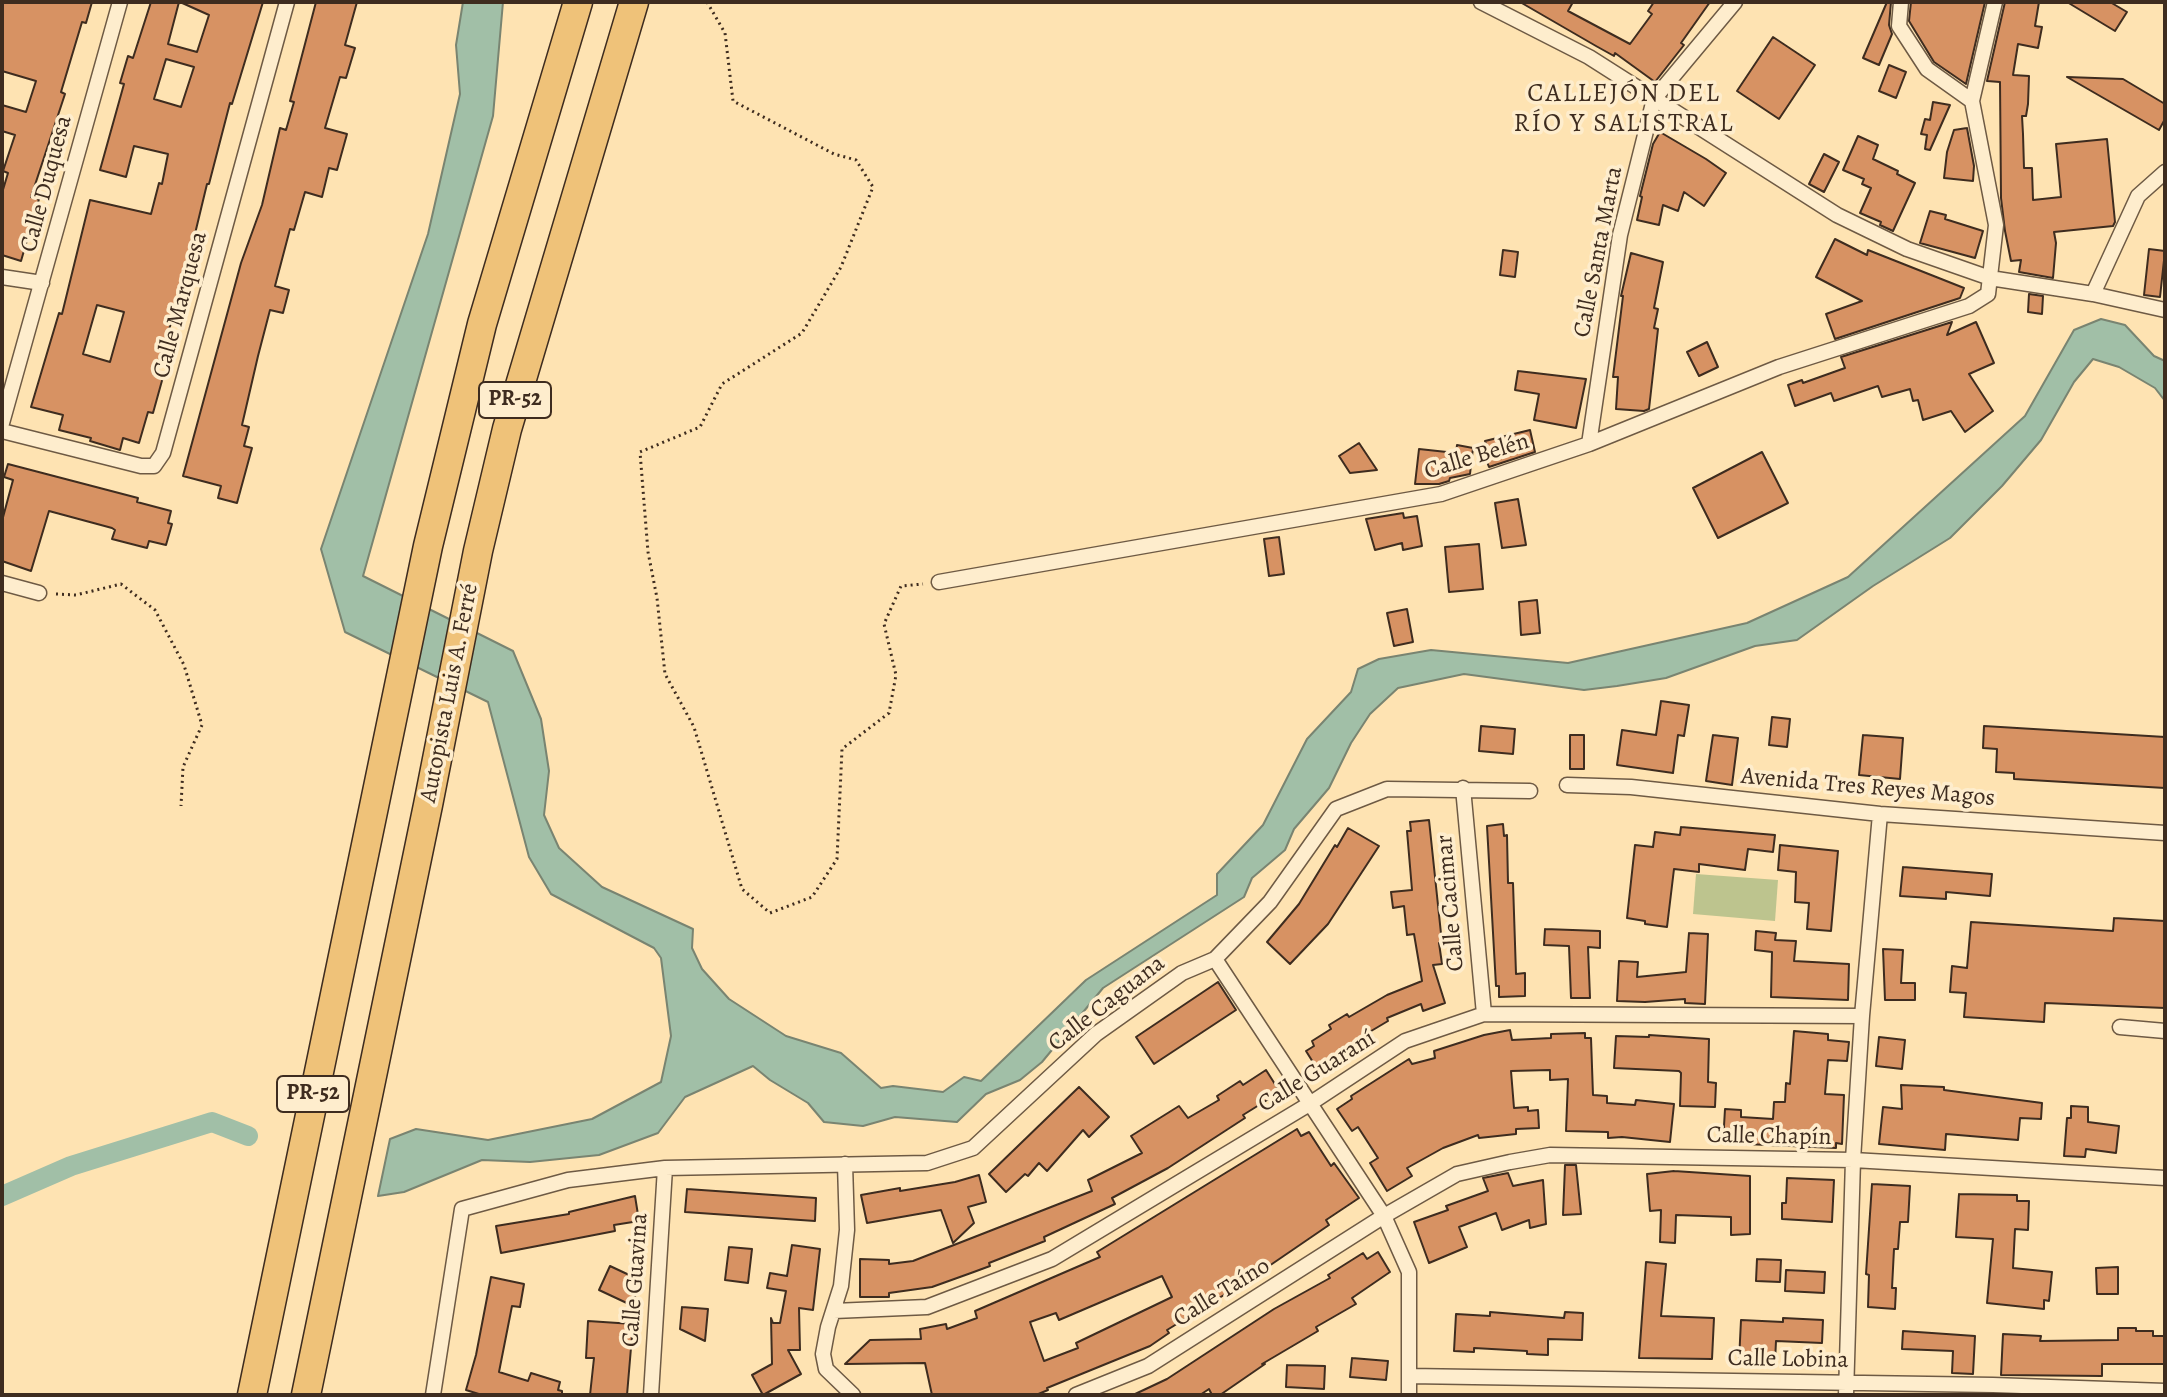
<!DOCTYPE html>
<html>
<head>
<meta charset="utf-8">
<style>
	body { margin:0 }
	#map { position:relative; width:2167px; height:1397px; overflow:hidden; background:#fee3b2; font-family:Alegreya,serif }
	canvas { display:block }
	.frame { position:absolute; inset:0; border:4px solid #3e2c1f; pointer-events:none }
</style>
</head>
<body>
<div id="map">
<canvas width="2167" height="1397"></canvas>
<div class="frame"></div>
</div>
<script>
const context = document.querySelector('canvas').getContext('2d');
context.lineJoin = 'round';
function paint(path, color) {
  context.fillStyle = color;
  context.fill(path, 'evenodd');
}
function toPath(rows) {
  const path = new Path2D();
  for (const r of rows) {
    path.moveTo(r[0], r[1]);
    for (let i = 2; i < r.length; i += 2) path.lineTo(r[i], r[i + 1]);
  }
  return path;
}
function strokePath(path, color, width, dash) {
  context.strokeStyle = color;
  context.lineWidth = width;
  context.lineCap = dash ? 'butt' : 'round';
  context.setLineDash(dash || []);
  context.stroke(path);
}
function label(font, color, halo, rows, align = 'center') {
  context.font = font + ' Alegreya,serif';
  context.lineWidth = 7;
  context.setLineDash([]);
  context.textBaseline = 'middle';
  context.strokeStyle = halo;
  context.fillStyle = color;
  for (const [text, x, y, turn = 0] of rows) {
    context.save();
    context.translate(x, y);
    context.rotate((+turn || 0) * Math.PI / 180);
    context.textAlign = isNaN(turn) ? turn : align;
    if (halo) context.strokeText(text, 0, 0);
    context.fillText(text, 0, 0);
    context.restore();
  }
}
paint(toPath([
	[1696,874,1778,880,1775,921,1693,914]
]), '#bdc48e');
const water = toPath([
	[463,2,503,2,493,116,363,576,513,651,541,719,549,771,544,815,559,848,602,887,693,929,692,948,702,969,729,999,786,1036,841,1053,881,1088,893,1086,943,1092,964,1077,981,1081,1086,980,1217,895,1217,874,1263,825,1307,739,1351,692,1358,669,1379,659,1431,650,1568,663,1747,623,1848,577,2025,416,2074,330,2101,319,2125,325,2154,356,2165,361,2165,401,2155,388,2119,367,2093,359,2074,382,2041,440,2002,486,1950,538,1873,586,1797,640,1755,646,1666,678,1617,686,1584,690,1464,674,1398,688,1370,714,1351,743,1329,788,1294,829,1285,850,1252,878,1244,897,1103,988,1042,1062,1020,1080,986,1094,957,1122,895,1117,863,1126,824,1122,808,1103,770,1080,753,1066,685,1097,658,1133,599,1155,530,1162,482,1160,404,1192,378,1196,390,1139,416,1129,488,1140,592,1119,661,1082,671,1036,661,958,654,948,551,894,529,857,488,702,345,632,321,549,428,234,460,94,456,45,463,2]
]);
paint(water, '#a1bfa7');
strokePath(water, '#798471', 2);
strokePath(toPath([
	[2,1196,71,1166,212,1122,248,1136]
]), '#a1bfa7', 20);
const building = toPath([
	[2,2,92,2,86,23,82,22,61,92,65,94,31,197,39,199,21,261,2,255,2,193,8,173,3,171,15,135,2,131,2,105,26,112,36,81,2,71,2,2],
	[151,2,179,2,168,44,197,52,209,15,180,2,263,2,232,104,230,103,209,184,207,184,180,296,154,375,163,377,153,413,148,412,139,443,123,438,120,450,90,441,91,438,59,430,63,415,31,407,59,313,62,314,90,200,151,214,159,183,162,184,168,154,134,146,126,177,100,170,124,84,120,83,128,56,133,58,151,2],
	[166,59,194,67,181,107,154,99,166,59],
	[97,305,124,312,110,362,83,354,97,305],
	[316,2,357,2,345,45,355,48,346,78,340,77,325,128,347,134,337,170,329,168,322,197,305,192,294,230,290,229,275,286,289,290,283,313,270,310,258,356,242,425,249,427,244,446,252,448,237,503,218,498,221,486,183,476,241,263,262,205,280,128,286,130,294,102,290,101,316,2],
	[1520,2,1573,2,1568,11,1630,44,1652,14,1648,11,1654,2,1710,2,1681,43,1684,45,1655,82,1615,53,1614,56,1596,46,1520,2],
	[1887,2,1891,2,1889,25,1892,34,1879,65,1863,58,1887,2],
	[1911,2,1985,2,1966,84,1934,62,1909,21,1911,2],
	[2005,2,2039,2,2035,26,2042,27,2038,48,2018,44,2013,75,2029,76,2028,104,2026,116,2022,116,2023,134,2024,168,2032,168,2033,200,2061,197,2056,144,2107,139,2115,222,2113,226,2054,232,2056,243,2053,278,2019,272,2021,260,2011,261,2005,231,2001,198,2000,82,1987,81,2005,2],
	[2067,2,2110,2,2127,12,2115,31,2067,2],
	[1773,37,1815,65,1779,119,1737,91,1773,37],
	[1889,65,1906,72,1896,98,1879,91,1889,65],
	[2067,77,2123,79,2165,104,2165,119,2159,130,2067,77],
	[1933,102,1950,105,1930,150,1925,149,1927,135,1921,134,1925,119,1930,120,1933,102],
	[1967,128,1974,166,1973,181,1944,178,1947,152,1954,130,1967,128],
	[1660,132,1706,159,1726,173,1704,206,1684,192,1678,211,1663,205,1659,225,1637,220,1642,197,1640,196,1653,144,1660,132],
	[1858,136,1878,145,1873,159,1898,171,1897,174,1915,183,1893,231,1880,225,1881,222,1860,213,1871,188,1862,184,1864,179,1843,170,1858,136],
	[1824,154,1839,162,1824,192,1809,184,1824,154],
	[1930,211,1946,215,1945,219,1983,231,1975,258,1920,243,1930,211],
	[1835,239,1867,255,1868,250,1964,288,1960,298,1835,339,1826,314,1862,301,1816,277,1835,239],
	[2149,249,2165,251,2160,297,2144,295,2149,249],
	[1503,250,1518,252,1515,277,1500,275,1503,250],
	[1631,253,1663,262,1654,308,1658,309,1654,328,1658,329,1649,409,1644,411,1616,409,1618,377,1613,377,1623,296,1621,296,1631,253],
	[2029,294,2043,296,2042,314,2028,312,2029,294],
	[1952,322,1947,335,1976,322,1994,363,1969,374,1993,411,1965,432,1951,411,1923,420,1918,400,1913,401,1910,389,1882,397,1878,386,1834,401,1831,393,1795,406,1788,385,1802,380,1803,383,1845,368,1841,357,1952,322],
	[1707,342,1718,367,1699,376,1687,352,1707,342],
	[1518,371,1586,379,1576,428,1534,420,1539,394,1515,390,1518,371],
	[1530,430,1535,452,1489,467,1482,449,1488,450,1485,441,1530,430],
	[1359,443,1377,470,1350,473,1339,456,1359,443],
	[1457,445,1473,448,1470,474,1450,478,1449,481,1439,484,1415,484,1419,449,1456,453,1457,445],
	[1762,452,1788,503,1718,538,1693,488,1762,452],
	[8,464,138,498,137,502,171,511,168,523,172,524,166,545,149,541,147,548,112,539,115,530,112,528,49,511,31,571,2,561,2,521,13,480,4,477,8,464],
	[1518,499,1526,545,1502,548,1495,503,1518,499],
	[1403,513,1404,518,1417,516,1422,546,1403,550,1402,543,1375,550,1366,519,1403,513],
	[1279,537,1284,574,1269,576,1264,539,1279,537],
	[1479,544,1483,589,1449,592,1445,547,1479,544],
	[1537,600,1540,633,1521,635,1519,602,1537,600],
	[1407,609,1413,642,1394,646,1387,613,1407,609],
	[1661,701,1689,705,1684,736,1678,735,1673,773,1617,765,1622,730,1656,735,1661,701],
	[1772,717,1790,719,1787,747,1769,745,1772,717],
	[1481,726,1515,729,1513,754,1479,751,1481,726],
	[1984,726,2165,737,2165,788,2014,779,2014,773,1996,772,1997,749,1983,748,1984,726],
	[1570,735,1584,735,1584,769,1570,769,1570,735],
	[1713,735,1738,738,1732,785,1706,781,1713,735],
	[1863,735,1903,738,1900,779,1859,775,1863,735],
	[1429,820,1442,943,1439,943,1442,964,1433,965,1445,1003,1423,1011,1421,1004,1387,1018,1388,1021,1361,1037,1365,1043,1329,1065,1327,1060,1316,1067,1306,1051,1314,1046,1312,1041,1331,1029,1329,1025,1347,1014,1349,1017,1387,995,1422,981,1414,934,1407,935,1404,906,1393,908,1391,892,1412,890,1407,831,1411,831,1410,822,1429,820],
	[1503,824,1504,836,1507,835,1508,883,1513,883,1516,974,1525,973,1525,996,1499,997,1499,986,1496,986,1487,826,1503,824],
	[1681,827,1775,835,1773,852,1748,849,1745,870,1699,864,1699,872,1674,869,1667,927,1645,924,1645,921,1627,918,1635,845,1653,847,1655,832,1680,835,1681,827],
	[1348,828,1379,846,1328,924,1290,964,1267,942,1299,904,1335,845,1337,847,1348,828],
	[1780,845,1838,851,1831,931,1807,929,1809,903,1795,902,1796,872,1778,870,1780,845],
	[1903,867,1992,874,1990,896,1946,892,1946,899,1900,896,1903,867],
	[2114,918,2165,921,2165,1008,2045,1003,2044,1022,1964,1017,1966,993,1950,992,1952,966,1967,968,1971,922,2113,931,2114,918],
	[1545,929,1600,931,1600,948,1588,947,1590,998,1571,998,1569,946,1544,945,1545,929],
	[1756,931,1776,933,1775,940,1796,941,1794,961,1849,964,1848,1000,1771,997,1772,952,1755,950,1756,931],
	[1689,933,1708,934,1705,1004,1685,1003,1685,999,1645,1002,1617,1001,1619,961,1638,962,1637,977,1686,972,1689,933],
	[1883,949,1903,950,1901,983,1915,983,1915,1000,1885,1000,1883,949],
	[1218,982,1236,1010,1154,1064,1136,1037,1218,982],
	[1510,1030,1512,1040,1551,1038,1551,1034,1585,1033,1585,1038,1591,1038,1593,1095,1607,1096,1607,1103,1635,1105,1636,1100,1674,1104,1670,1142,1622,1137,1608,1138,1608,1132,1566,1131,1568,1079,1550,1080,1550,1070,1511,1071,1514,1108,1528,1107,1528,1111,1538,1110,1539,1128,1516,1129,1516,1134,1479,1138,1478,1135,1443,1148,1407,1168,1412,1176,1387,1191,1370,1163,1378,1158,1358,1127,1352,1131,1337,1109,1352,1099,1351,1096,1409,1059,1412,1064,1435,1058,1434,1051,1484,1035,1510,1030],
	[1794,1031,1828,1034,1828,1040,1849,1042,1847,1061,1828,1060,1825,1094,1844,1095,1842,1144,1836,1143,1836,1148,1723,1143,1725,1109,1741,1110,1741,1117,1773,1119,1774,1102,1785,1102,1786,1083,1790,1084,1794,1031],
	[1649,1035,1709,1039,1708,1082,1716,1083,1715,1107,1680,1106,1681,1073,1679,1071,1614,1068,1616,1036,1649,1037,1649,1035],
	[1879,1037,1905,1040,1902,1069,1876,1066,1879,1037],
	[1266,1070,1280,1092,1243,1115,1245,1118,1168,1168,1112,1198,1115,1204,1044,1237,1045,1241,989,1263,990,1266,971,1273,932,1287,889,1293,889,1297,860,1297,860,1259,889,1260,889,1264,913,1261,1092,1191,1088,1180,1142,1153,1131,1136,1179,1106,1188,1118,1219,1100,1217,1096,1240,1081,1243,1085,1266,1070],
	[1901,1085,1944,1087,1944,1090,2042,1103,2041,1119,2020,1118,2018,1140,1946,1134,1945,1150,1879,1144,1883,1107,1902,1109,1901,1085],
	[1079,1087,1109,1117,1089,1137,1083,1130,1047,1171,1039,1163,1028,1176,1025,1174,1006,1192,989,1174,1079,1087],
	[2071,1106,2088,1107,2088,1122,2119,1126,2116,1153,2086,1149,2085,1157,2064,1156,2067,1118,2071,1118,2071,1106],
	[1297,1129,1301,1136,1309,1132,1331,1166,1334,1163,1359,1198,1326,1220,1329,1225,1250,1279,1167,1330,1169,1333,1150,1346,1047,1388,1048,1390,1036,1395,932,1395,925,1363,845,1364,870,1340,921,1339,920,1329,946,1324,947,1329,977,1318,975,1311,1100,1257,1097,1252,1297,1129],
	[1162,1276,1172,1297,1076,1343,1078,1348,1044,1361,1030,1322,1056,1313,1059,1320,1162,1276],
	[1565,1165,1576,1165,1581,1214,1563,1215,1565,1165],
	[1674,1171,1750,1176,1750,1234,1731,1235,1731,1217,1676,1215,1675,1243,1660,1242,1661,1210,1650,1211,1647,1174,1674,1171],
	[1508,1173,1513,1186,1543,1180,1546,1224,1530,1228,1529,1220,1502,1230,1496,1213,1459,1227,1467,1247,1429,1263,1414,1222,1448,1210,1446,1206,1488,1191,1483,1178,1508,1173],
	[979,1175,986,1202,968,1207,974,1223,953,1243,941,1210,867,1223,861,1195,900,1188,900,1191,955,1182,979,1175],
	[1787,1178,1834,1180,1832,1222,1782,1219,1782,1203,1786,1203,1787,1178],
	[1872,1184,1910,1186,1908,1222,1900,1222,1898,1249,1894,1249,1892,1288,1896,1288,1895,1309,1868,1307,1869,1275,1866,1274,1872,1184],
	[687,1189,816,1198,815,1221,685,1212,687,1189],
	[1959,1194,2017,1195,2017,1201,2029,1201,2028,1230,2015,1229,2013,1268,2052,1272,2049,1301,2044,1300,2044,1309,1987,1303,1993,1239,1956,1237,1959,1194],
	[635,1196,639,1221,614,1225,615,1231,501,1253,496,1226,569,1214,569,1212,635,1196],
	[792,1245,820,1249,813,1310,799,1308,800,1350,788,1350,801,1374,763,1395,752,1375,772,1364,771,1318,773,1323,780,1323,786,1291,767,1288,770,1273,787,1276,792,1245],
	[729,1247,752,1249,748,1283,725,1280,729,1247],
	[1378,1252,1390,1272,1352,1298,1356,1304,1316,1327,1318,1331,1262,1364,1265,1364,1220,1395,1212,1395,1209,1389,1200,1395,1133,1395,1167,1379,1274,1309,1330,1278,1328,1275,1363,1253,1367,1259,1378,1252],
	[1757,1259,1781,1260,1780,1282,1756,1281,1757,1259],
	[1646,1262,1666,1264,1661,1316,1714,1318,1712,1359,1639,1358,1646,1262],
	[610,1266,642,1281,631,1305,599,1290,610,1266],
	[2118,1267,2118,1294,2097,1294,2096,1268,2118,1267],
	[1786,1270,1825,1272,1824,1293,1785,1291,1786,1270],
	[491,1277,524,1284,520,1307,512,1306,499,1372,528,1381,531,1373,560,1382,558,1390,562,1391,562,1395,482,1395,466,1390,476,1355,491,1277],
	[682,1307,708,1309,705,1341,680,1329,682,1307],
	[1490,1312,1564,1318,1565,1312,1583,1313,1582,1340,1548,1339,1548,1355,1527,1354,1527,1351,1474,1348,1474,1352,1454,1351,1456,1314,1490,1316,1490,1312],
	[1783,1318,1823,1320,1822,1343,1776,1341,1775,1362,1739,1361,1741,1320,1783,1322,1783,1318],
	[588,1321,633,1324,627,1395,590,1395,594,1358,586,1358,588,1321],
	[2118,1328,2136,1328,2136,1331,2153,1331,2153,1336,2165,1336,2165,1364,2102,1364,2102,1376,2001,1375,2003,1334,2041,1336,2040,1341,2118,1340,2118,1328],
	[1903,1331,1975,1336,1973,1374,1952,1373,1953,1351,1902,1349,1903,1331],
	[1352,1358,1388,1361,1386,1380,1350,1377,1352,1358],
	[1287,1365,1325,1366,1324,1389,1286,1387,1287,1365]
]);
paint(building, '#d79263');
strokePath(building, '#3e2c1f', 2);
const minor = toPath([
	[1481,2,1589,57,1837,215,1907,249,1990,278,2093,294,2165,310],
	[1901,2,1899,26,1927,69,1972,101],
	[2,277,42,283],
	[2093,294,2138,196,2165,172],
	[2,423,120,2],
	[2,431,141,466,154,466,163,453,287,2],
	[1589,444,1620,235,1654,99,1735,2],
	[939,582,1441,494,1589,444,1779,367,1969,306,1988,294,1996,225,1972,101,1995,2],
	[2,583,39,593],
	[1567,785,1631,787,1880,814,2165,833],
	[1463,788,1484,1014],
	[1215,959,1384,1216,1409,1272,1409,1395],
	[2120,1027,2165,1031],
	[845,1164,847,1230,841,1286,828,1327,823,1354,826,1369,853,1395],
	[834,1311,927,1307,1052,1259,1311,1103,1405,1041,1484,1014,1862,1016],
	[1409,1376,1993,1385,2165,1391],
	[433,1395,462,1209,568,1180,665,1168,927,1163,973,1148,1096,1034,1182,973,1215,959,1270,902,1336,809,1387,789,1530,791],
	[651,1395,665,1168],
	[1076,1395,1148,1366,1384,1216,1457,1174,1510,1162,1550,1155,1853,1160,2165,1178],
	[1846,1395,1853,1160,1862,1016,1880,814]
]);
const motorway = toPath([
	[252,1395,428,546,482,324,578,2],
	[306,1395,428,805,478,551,507,429,634,2]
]);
strokePath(minor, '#6e5a44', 17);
strokePath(motorway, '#3e2c1f', 31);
strokePath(toPath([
	[707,2,725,33,733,101,834,154,856,160,873,187,841,267,802,333,722,384,700,427,640,452,648,552,657,598,665,674,694,727,742,889,770,913,812,897,837,859,842,749,889,713,896,675,884,624,901,586,923,584],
	[56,594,76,595,121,584,155,610,184,665,202,725,183,767,181,806]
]), '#3e2c1f', 3, [2, 4]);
strokePath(minor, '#feedcd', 14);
strokePath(motorway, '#efc279', 28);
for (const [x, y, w] of [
	[515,400,72],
	[313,1094,72]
]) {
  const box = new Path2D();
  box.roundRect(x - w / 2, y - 18, w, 36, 6);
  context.fillStyle = '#feedcd';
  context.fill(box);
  strokePath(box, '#3e2c1f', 2);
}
label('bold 22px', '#3e2c1f', null, [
	["PR-52",515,400],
	["PR-52",313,1094]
]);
label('24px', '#3e2c1f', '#feedcd', [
	["Calle Duquesa",47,184,-75],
	["Calle Santa Marta",1599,252,-79],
	["Calle Marquesa",181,305,-75],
	["Calle Belén",1477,457,-17],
	["Autopista Luis A. Ferré",450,693,-79],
	["Avenida Tres Reyes Magos",1868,788,5],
	["Calle Cacimar",1451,903,-95],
	["Calle Caguana",1107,1004,-38],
	["Calle Guaraní",1317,1072,-32],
	["Calle Chapín",1769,1137,1],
	["Calle Guavina",636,1280,-86],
	["Calle Taíno",1222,1293,-32],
	["Calle Lobina",1788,1360,1]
]);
context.letterSpacing = '2px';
label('26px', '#3e2c1f', '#feedcd', [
	["CALLEJÓN DEL",1624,95],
	["RÍO Y SALISTRAL",1624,125]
]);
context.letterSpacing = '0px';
</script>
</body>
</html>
